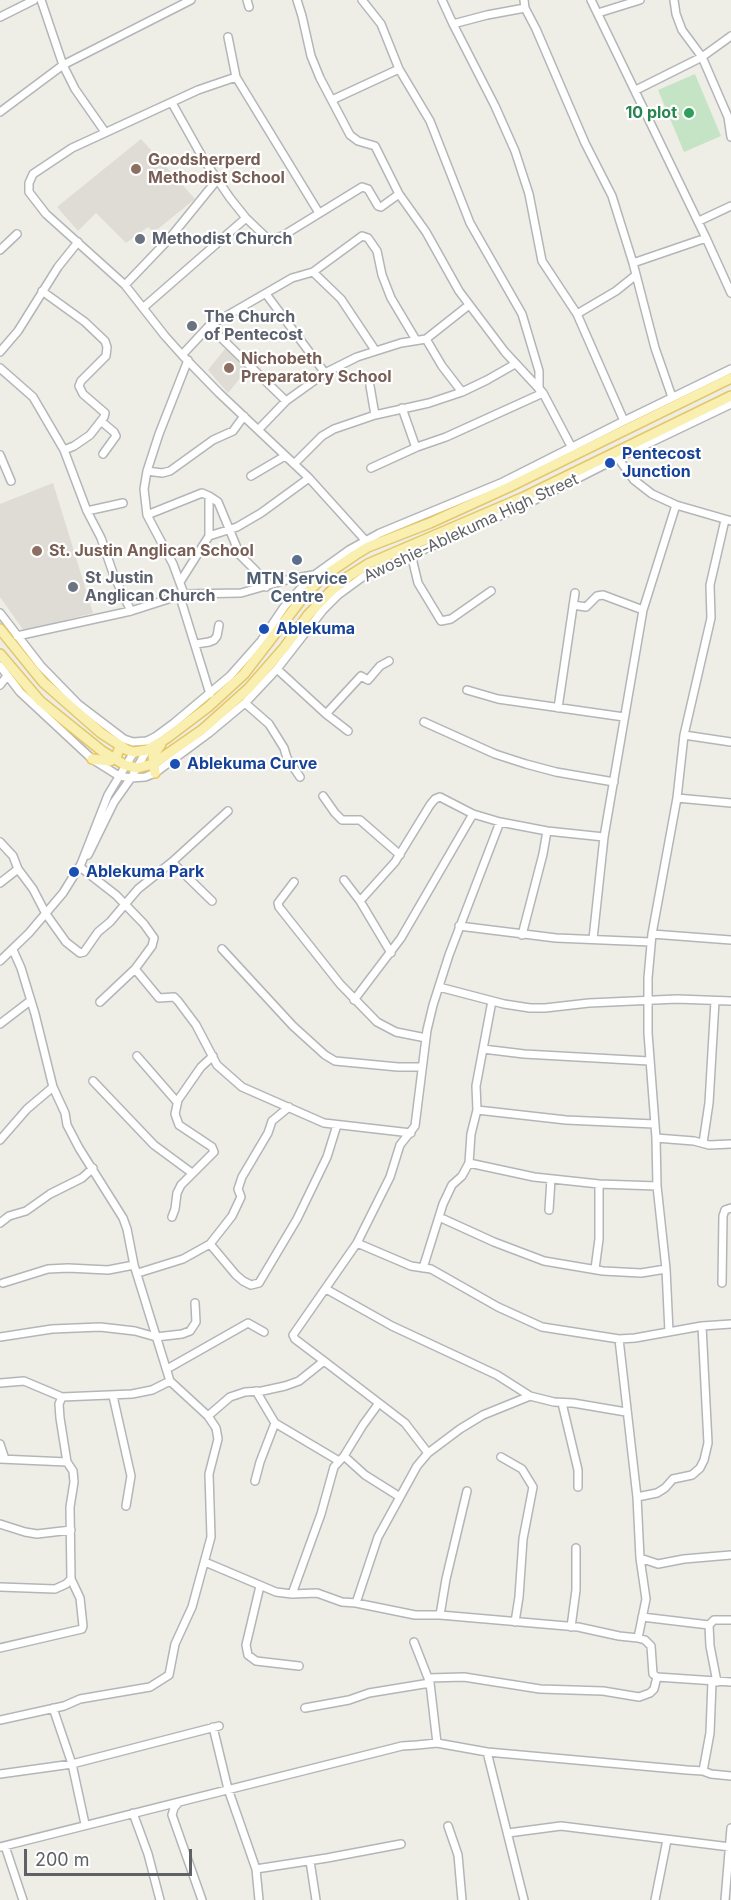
<!DOCTYPE html>
<html>
<head>
<meta charset="utf-8">
<style>
	body { margin:0 }
	#map { position:relative; width:731px; height:1900px; overflow:hidden; background:#eeede6; font-family:Inter,sans-serif }
	canvas { display:block }
	.scale { position:absolute; left:24px; top:1849px; width:168px; height:27px; box-sizing:border-box; border:3px solid #5e6165; border-top:0; padding-left:8px; font-size:18px; line-height:21px; white-space:nowrap; color:#5e6165; -webkit-text-stroke:4px #fff; paint-order:stroke }
</style>
</head>
<body>
<div id="map">
<canvas width="731" height="1900"></canvas>
<div class="scale">200 m</div>
</div>
<script>
const context = document.querySelector('canvas').getContext('2d');
context.lineJoin = 'round';
function paint(path, color) {
  context.fillStyle = color;
  context.fill(path, 'evenodd');
}
function toPath(rows) {
  const path = new Path2D();
  for (const r of rows) {
    path.moveTo(r[0], r[1]);
    for (let i = 2; i < r.length; i += 2) path.lineTo(r[i], r[i + 1]);
  }
  return path;
}
function strokePath(path, color, width, dash) {
  context.strokeStyle = color;
  context.lineWidth = width;
  context.lineCap = dash ? 'butt' : 'round';
  context.setLineDash(dash || []);
  context.stroke(path);
}
function label(font, color, halo, rows, align = 'center') {
  context.font = font + ' Inter,sans-serif';
  context.lineWidth = 4.5;
  context.setLineDash([]);
  context.textBaseline = 'middle';
  context.strokeStyle = halo;
  context.fillStyle = color;
  for (const [text, x, y, turn = 0] of rows) {
    context.save();
    context.translate(x, y);
    context.rotate((+turn || 0) * Math.PI / 180);
    context.textAlign = isNaN(turn) ? turn : align;
    if (halo) context.strokeText(text, 0, 0);
    context.fillText(text, 0, 0);
    context.restore();
  }
}
paint(toPath([
	[141,139,195,199,154,232,148,227,126,243,96,213,78,231,57,207],
	[228,345,250,366,228,393,208,370],
	[53,483,93,613,24,631,0,597,0,504]
]), '#dedcd4');
paint(toPath([
	[695,74,721,136,684,152,658,90]
]), '#c5e4c6');
const minor = toPath([
	[41,0,63,65,75,89,105,132],
	[247,0,249,7],
	[297,0,302,16,311,56,320,78,350,135,358,141,375,146,399,194,426,232,459,291,505,352,543,393,572,448],
	[362,0,381,24,399,69,430,121,470,223,522,314,539,371,539,389],
	[442,0,453,24,495,106,515,151,529,194,542,261,577,314,624,421],
	[524,0,525,8,536,29,585,143,612,196,633,263,655,348,672,397],
	[591,0,706,238,731,293],
	[674,0,676,14,682,30,702,57,728,117,731,137],
	[598,13,640,0],
	[0,17,34,0],
	[453,24,487,15,525,8],
	[228,37,236,77,319,213],
	[236,77,198,90,72,148,33,174,29,183,29,192,46,214,125,285,165,336,182,355,219,393,309,478,365,540],
	[636,90,702,57,731,36],
	[332,100,399,69],
	[172,103,204,160,230,198,246,218,270,241,284,235,362,187,368,189,378,206,381,207,399,194],
	[0,112,63,65,191,0],
	[699,221,731,206],
	[0,250,17,234],
	[633,263,706,238],
	[313,272,341,299,375,350],
	[125,285,169,239,217,180],
	[266,294,325,373],
	[144,307,246,218],
	[577,314,616,291,636,275],
	[209,326,286,401],
	[426,339,442,366,462,392],
	[0,352,18,331,58,267,78,242],
	[182,355,209,326,292,278,313,272,362,236,368,238,377,251,382,275,391,298,416,340],
	[0,368,33,397,64,450,74,446,90,435,104,417,105,413,83,394,79,386,81,381,106,356,107,347,105,341,85,322,42,291],
	[370,386,375,415],
	[402,408,415,445,417,447],
	[102,422,114,432,116,436,103,454],
	[259,429,286,401,325,373,357,357,401,343,426,339,469,305],
	[64,450,87,511,101,538,114,576,131,611],
	[0,455,11,481],
	[618,458,634,480,652,494,676,505,731,521],
	[294,464,322,436,334,429,375,415,429,403,462,392,487,380,515,364],
	[371,468,417,447,446,437,543,393],
	[147,471,162,473,170,471,213,440,233,431,244,416],
	[251,476,285,456],
	[209,496,218,502,240,555,256,571,266,587],
	[87,511,123,503],
	[147,515,202,493,209,496,209,536,180,582],
	[209,536,237,527,261,513,309,478],
	[411,554,418,583,441,621,451,619,491,591],
	[184,594,173,564,147,515,144,489,147,471,159,434,188,360],
	[180,597,210,694],
	[573,605,586,607,597,596,603,595,643,610],
	[0,613,41,666,78,704,124,739,133,742,147,741,155,737,174,723,230,676,261,641,284,607,310,578,349,550,380,533,503,482,624,421,731,369],
	[17,636,131,611,184,594,241,593,290,579,313,575],
	[196,644,209,642,214,640,217,636,219,625],
	[0,666,20,692,92,759,119,776,131,778,145,777,155,773,209,733,245,703,277,669,323,610,338,595,364,576,527,504,618,458,731,404],
	[277,669,326,714,348,731],
	[0,685,7,676],
	[467,690,498,699,624,717],
	[245,703,269,724,284,748,287,758,300,777],
	[558,708,575,593],
	[326,714,361,676,368,680,380,666,389,661],
	[424,722,495,754,526,764,556,772,614,782],
	[684,735,731,742],
	[323,796,335,813,342,820,360,820,400,855],
	[677,798,731,803],
	[0,842,13,856,18,869,33,889,46,914,66,942,80,953,84,952,98,932,110,922,138,889,172,862,228,811],
	[88,855,114,802,131,778,147,750],
	[172,862,212,901],
	[80,867,116,895,144,924,154,938,152,946,135,969,100,1002],
	[344,880,360,901,391,953],
	[294,882,278,903,279,907,340,984,377,1022,396,1032,426,1038],
	[0,883,18,869],
	[360,901,395,862,430,805,435,799,440,797,473,814,500,822,547,831,604,837],
	[459,926,556,938,651,942],
	[652,934,731,940],
	[522,935,543,854,547,831],
	[593,939,604,837,643,610,676,505],
	[222,949,293,1026,325,1055,335,1061,398,1067,422,1067],
	[0,961,29,933,63,893,81,864,108,795,134,752],
	[135,969,159,998,174,997,178,1001,196,1025,217,1065,242,1087,324,1123,411,1133],
	[439,987,504,1004,530,1008,545,1008,589,1003,677,999,731,1001],
	[354,1000,401,938,473,814],
	[0,1024,30,1001],
	[483,1049,524,1054,649,1061],
	[137,1056,177,1102],
	[93,1081,154,1145,192,1173],
	[477,1110,566,1120,654,1124],
	[656,1138,694,1141,709,1145,731,1144],
	[0,1140,27,1109,53,1087],
	[703,1143,709,1103,715,1001],
	[469,1163,534,1177,599,1184,657,1186],
	[549,1210,551,1179],
	[172,1217,175,1209,177,1193,181,1185,214,1152,212,1147,179,1125,175,1114,178,1100,201,1067,213,1056],
	[439,1217,494,1242,544,1261,603,1271,641,1273,666,1269],
	[0,1223,9,1216,26,1211,50,1194,82,1178,93,1168],
	[357,1243,411,1266,431,1269,498,1307,542,1327,619,1339,635,1338,702,1326,731,1324],
	[210,1244,236,1275,243,1281,251,1285,259,1283,297,1219,327,1157,337,1125],
	[423,1268,443,1204,452,1185,462,1176,469,1163,471,1134,477,1110,476,1086,492,1001],
	[595,1269,599,1239,599,1184],
	[138,1273,183,1259,210,1244,232,1216,241,1197,238,1189,242,1177,268,1133,272,1121,289,1107],
	[3,1283,48,1269,68,1268,108,1270,134,1265],
	[722,1283,723,1216,725,1210,731,1208],
	[326,1289,392,1326,497,1375,530,1396,554,1402,573,1403,626,1412],
	[669,1332,666,1269,657,1186,656,1138,648,1033,648,978,652,934,677,798,684,735,711,618,710,585,725,520],
	[0,1337,52,1329,100,1327,135,1331,156,1337,182,1334,190,1331,196,1322,195,1303],
	[619,1339,637,1497,640,1558,646,1599,638,1638],
	[167,1369,248,1323,264,1332],
	[0,1383,24,1381,62,1397],
	[113,1396,131,1476,126,1506],
	[562,1403,578,1470,578,1487],
	[208,1416,230,1397,245,1392,262,1391,285,1386,299,1381,324,1361],
	[275,1423,339,1461],
	[0,1444,5,1459],
	[428,1453,405,1423,324,1361,295,1339,293,1335,357,1243,390,1177,400,1145,415,1126,427,1030,433,1005,449,955,500,822],
	[344,1456,365,1475,400,1497],
	[501,1457,522,1469,533,1487,523,1539,519,1597,515,1622],
	[0,1459,67,1462],
	[255,1481,260,1462,275,1423,256,1391],
	[637,1497,657,1493,665,1488,673,1479,692,1475,700,1468,704,1460,708,1443,702,1326],
	[0,1524,25,1532,37,1534,71,1530],
	[640,1558,658,1564,684,1559,731,1555],
	[205,1562,276,1592,292,1594,317,1593,342,1602,356,1603,415,1615,440,1615,578,1627,619,1636,638,1638,645,1640,651,1646,653,1674,657,1677,731,1682],
	[260,1586,246,1645,248,1655,256,1661,299,1666],
	[0,1587,55,1589,66,1584,71,1579,70,1507,74,1482,73,1471,67,1462,60,1418,59,1404,62,1397,132,1394,152,1390,170,1381],
	[292,1594,321,1514,334,1467,344,1456,363,1425,379,1403],
	[356,1603,378,1537,417,1466,428,1453,460,1429,483,1415,530,1396],
	[440,1615,446,1579,467,1491],
	[642,1617,709,1625],
	[571,1627,576,1590,576,1548],
	[414,1642,430,1683,437,1743],
	[0,1648,82,1629,83,1626,80,1598,71,1579],
	[428,1678,464,1677,540,1689,603,1691,639,1697,650,1693,654,1689,657,1677],
	[717,1682,710,1646,709,1625,714,1620,731,1620],
	[53,1708,72,1764,85,1824],
	[305,1708,349,1700,369,1693,430,1683],
	[0,1720,64,1706,80,1699,150,1687,169,1675,175,1644,192,1607,211,1537,209,1474,218,1439,216,1428,208,1416,170,1381,134,1265,127,1229,123,1218,79,1148,67,1125,65,1113,53,1087,35,1014,21,968,13,950],
	[213,1727,228,1789,256,1869,327,1858,401,1844],
	[487,1752,524,1900],
	[703,1771,710,1733,712,1682],
	[0,1774,72,1764,219,1726],
	[178,1803,174,1808,172,1815,202,1900],
	[133,1813,148,1854,160,1900],
	[448,1826,458,1855,462,1900],
	[508,1833,561,1826,730,1847],
	[5,1846,23,1900],
	[0,1847,402,1746,417,1745,437,1743,487,1752,687,1770,703,1771,711,1774,731,1776],
	[310,1861,316,1900],
	[256,1869,259,1900],
	[655,1900,667,1840],
	[725,1900,731,1828]
]);
const major = toPath([
	[0,629,43,682,101,733,127,750,134,752,147,750,167,738,208,707,244,674,304,596,324,576,355,555,368,547,430,523,509,487,731,378],
	[0,654,40,701,102,751,125,765,137,768,153,764,202,730,249,688,284,648,308,615,332,590,349,576,368,564,524,497,731,396],
	[92,759,110,761,116,757,120,747],
	[155,773,153,756,161,744]
]);
strokePath(minor, '#b3b6b9', 10);
strokePath(major, '#e5c768', 12);
strokePath(minor, '#fff', 7);
strokePath(major, '#f8efb1', 9);
for (const [x, y, r, color] of [
	[689,113,6,"#2e9e5b"],
	[136,169,6,"#8d6e63"],
	[140,239,6,"#6b7280"],
	[192,326,6,"#6b7280"],
	[229,368,6,"#8d6e63"],
	[610,463,6,"#1a4fb4"],
	[37,551,6,"#8d6e63"],
	[297,560,6,"#5c6f8a"],
	[73,587,6,"#6b7280"],
	[264,629,6,"#1a4fb4"],
	[175,764,6,"#1a4fb4"],
	[74,872,6,"#1a4fb4"]
]) {
  const dot = new Path2D();
  dot.arc(x, y, r, 0, 2 * Math.PI);
  context.fillStyle = color;
  context.fill(dot);
  strokePath(dot, '#fff', 2);
}
label('bold 16px', '#27864d', '#fff', [
	["10 plot",677,113]
], 'right');
label('bold 16px', '#785e54', '#fff', [
	["Goodsherperd",148,160],
	["Methodist School",148,178],
	["Nichobeth",241,359],
	["Preparatory School",241,377],
	["St. Justin Anglican School",49,551]
], 'left');
label('bold 16px', '#5b616d', '#fff', [
	["Methodist Church",152,239],
	["The Church",204,317],
	["of Pentecost",204,335],
	["St Justin",85,578],
	["Anglican Church",85,596]
], 'left');
label('bold 16px', '#164399', '#fff', [
	["Pentecost",622,454],
	["Junction",622,472],
	["Ablekuma",276,629],
	["Ablekuma Curve",187,764],
	["Ablekuma Park",86,872]
], 'left');
label('16px', '#5e6165', '#fff', [
	["Awoshie-Ablekuma High Street",471,528,-25]
]);
label('bold 16px', '#4e5e75', '#fff', [
	["MTN Service",297,579],
	["Centre",297,597]
]);
</script>
</body>
</html>
